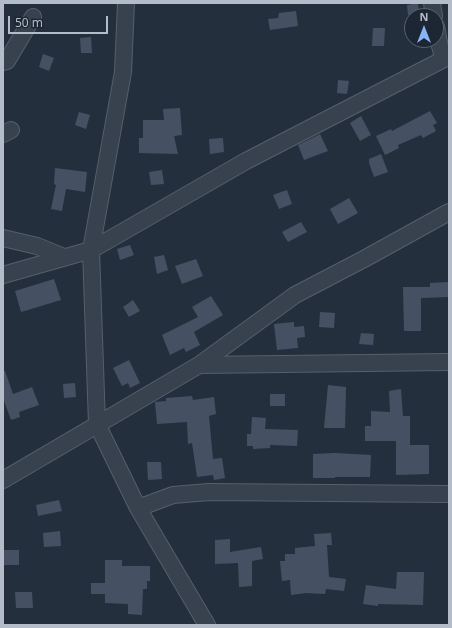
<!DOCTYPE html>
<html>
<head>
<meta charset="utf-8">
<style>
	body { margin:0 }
	#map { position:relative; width:452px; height:628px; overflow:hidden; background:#242f3e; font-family:"Noto Sans",sans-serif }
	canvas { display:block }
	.frame { position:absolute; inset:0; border:4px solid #b4bcc9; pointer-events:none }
	.north { position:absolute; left:404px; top:8px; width:40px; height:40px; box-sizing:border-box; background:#1d2633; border:1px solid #59626f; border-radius:50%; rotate:0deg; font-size:11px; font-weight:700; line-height:16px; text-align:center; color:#b4bcc9 }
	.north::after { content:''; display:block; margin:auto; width:14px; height:18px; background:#8ab4f8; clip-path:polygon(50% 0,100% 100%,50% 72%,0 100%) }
	.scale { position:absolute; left:8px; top:16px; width:100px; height:18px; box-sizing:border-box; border:2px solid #b4bcc9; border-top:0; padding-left:5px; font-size:12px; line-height:14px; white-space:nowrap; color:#b4bcc9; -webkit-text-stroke:3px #1d2633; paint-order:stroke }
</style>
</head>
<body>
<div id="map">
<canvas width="452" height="628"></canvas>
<div class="frame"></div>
<div class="north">N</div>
<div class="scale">50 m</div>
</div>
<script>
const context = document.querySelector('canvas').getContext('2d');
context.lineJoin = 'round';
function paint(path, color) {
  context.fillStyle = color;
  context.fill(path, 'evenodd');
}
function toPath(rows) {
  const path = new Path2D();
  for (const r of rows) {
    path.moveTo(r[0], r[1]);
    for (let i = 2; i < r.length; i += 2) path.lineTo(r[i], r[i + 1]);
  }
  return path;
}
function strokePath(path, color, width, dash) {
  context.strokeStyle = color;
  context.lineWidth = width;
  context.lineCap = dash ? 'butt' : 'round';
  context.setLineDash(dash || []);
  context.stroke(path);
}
paint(toPath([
	[418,3,419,13,408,15,407,5],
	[296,11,298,26,270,30,268,19,278,18,279,13],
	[373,28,385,28,384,46,372,46],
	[91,37,92,53,81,53,80,38],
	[43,54,54,58,49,71,39,67],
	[338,80,349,81,347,94,337,93],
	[180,108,182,135,174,136,178,154,139,153,139,138,143,138,143,120,164,120,163,109],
	[430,111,437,123,433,125,436,131,423,138,421,135,398,145,399,148,385,155,376,136,391,129,392,131],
	[79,112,90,115,86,129,75,125],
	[361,116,371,135,360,141,350,123],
	[320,134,328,151,304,160,298,145],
	[223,138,224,152,210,154,209,139],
	[381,154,388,172,374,177,369,163,369,159],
	[55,168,87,172,85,192,66,189,62,211,51,209,56,185,54,184],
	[162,170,164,184,151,185,149,172],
	[287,190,292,204,279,209,273,195],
	[349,198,358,213,338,224,330,209],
	[301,222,307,232,288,242,282,232],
	[130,245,134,255,120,260,117,249],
	[164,255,168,270,157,274,154,257],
	[196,259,203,276,182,284,175,266],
	[54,279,61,300,21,312,15,291],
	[449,282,449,297,421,298,421,331,404,331,403,287,430,287,430,283],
	[211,296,223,315,194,332,200,345,186,352,184,348,170,355,162,335,198,317,192,307],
	[133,300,140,311,129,317,123,307],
	[320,312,335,313,334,328,319,327],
	[294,322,294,327,304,326,305,337,297,338,298,348,277,350,274,324],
	[361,333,374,334,373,345,359,344],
	[129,360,140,383,130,388,128,383,122,386,113,368],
	[3,371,5,371,13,394,32,387,39,405,19,412,20,417,11,420,3,398],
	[75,383,76,397,64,398,63,384],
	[328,385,346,387,345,428,324,428],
	[401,389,403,416,410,416,410,445,429,445,429,474,396,475,396,441,365,441,365,426,371,426,371,411,390,412,389,391],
	[270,394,285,394,285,406,270,406],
	[192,396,193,400,214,397,216,414,209,416,213,459,222,458,225,478,214,480,213,475,197,477,192,443,188,444,187,422,157,424,155,402,166,401,166,398],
	[252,417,266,418,265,429,298,430,297,446,270,445,270,448,253,449,253,446,247,446,247,434,251,434],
	[335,453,371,455,370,477,335,477,335,478,313,478,313,454],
	[147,462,161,462,162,479,148,480],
	[59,500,62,511,38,516,36,505],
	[60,531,61,546,44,547,43,533],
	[331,533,332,545,327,545,329,577,346,579,344,591,326,589,325,594,306,593,291,595,290,580,282,581,280,561,285,561,285,554,295,554,295,548,315,546,314,534],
	[230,539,230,552,261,547,263,559,252,561,252,586,239,587,238,563,215,564,215,540],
	[3,550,19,550,19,565,3,565],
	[105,560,122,560,122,566,150,566,150,581,147,581,147,589,143,589,142,615,128,614,128,604,105,603,105,594,91,594,91,583,105,583],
	[397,572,424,572,423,605,378,604,378,606,363,604,366,585,396,589],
	[15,592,32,592,33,608,16,608]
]), '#455162');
const minor = toPath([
	[126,3,123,72,91,250,97,424,138,508,207,625],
	[432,3,434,16],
	[3,62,7,61,33,17],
	[3,134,11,130],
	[3,238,37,246,64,257],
	[3,275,91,250,246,161,444,59,439,43,436,26],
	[199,365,449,362],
	[3,480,199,365,295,295,364,259,449,212],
	[138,508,173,495,209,492,449,494]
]);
strokePath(minor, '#565f6c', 18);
strokePath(minor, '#38414e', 16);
</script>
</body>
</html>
